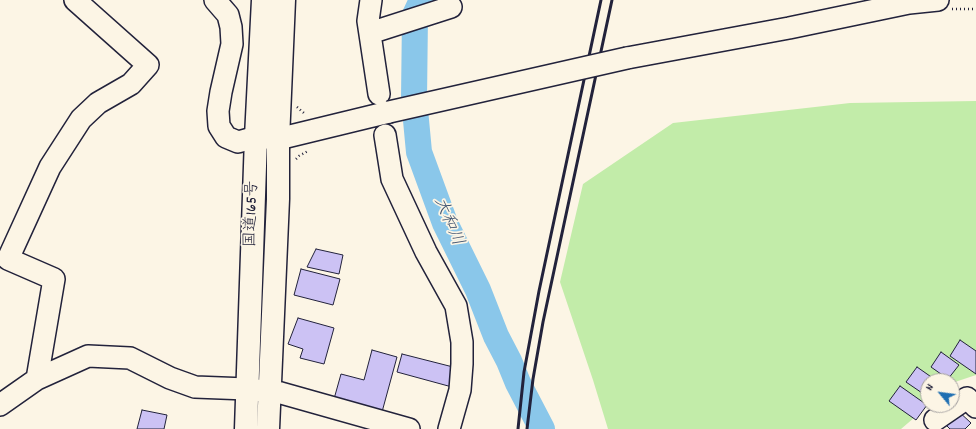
<!DOCTYPE html>
<html>
<head>
<meta charset="utf-8">
<style>
	body { margin:0 }
	#map { position:relative; width:976px; height:429px; overflow:hidden; background:#fcf5e5; font-family:Dekko,sans-serif }
	canvas { display:block }
	.north { position:absolute; left:920px; top:373px; width:40px; height:40px; box-sizing:border-box; background:#fcf5e5; border:1px solid #a5a1a1; border-radius:50%; rotate:299deg; font-size:11px; font-weight:700; line-height:16px; text-align:center; color:#22223b }
	.north::after { content:''; display:block; margin:auto; width:14px; height:18px; background:#1f6fb2; clip-path:polygon(50% 0,100% 100%,50% 72%,0 100%) }
</style>
</head>
<body>
<div id="map">
<canvas width="976" height="429"></canvas>
<div class="north">N</div>
</div>
<script>
const context = document.querySelector('canvas').getContext('2d');
context.lineJoin = 'round';
function paint(path, color) {
  context.fillStyle = color;
  context.fill(path, 'evenodd');
}
function toPath(rows) {
  const path = new Path2D();
  for (const r of rows) {
    path.moveTo(r[0], r[1]);
    for (let i = 2; i < r.length; i += 2) path.lineTo(r[i], r[i + 1]);
  }
  return path;
}
function strokePath(path, color, width, dash) {
  context.strokeStyle = color;
  context.lineWidth = width;
  context.lineCap = dash ? 'butt' : 'round';
  context.setLineDash(dash || []);
  context.stroke(path);
}
function label(font, color, halo, rows, align = 'center') {
  context.font = font + ' Dekko,"Klee One",sans-serif';
  context.lineWidth = 3.5;
  context.setLineDash([]);
  context.textBaseline = 'middle';
  context.strokeStyle = halo;
  context.fillStyle = color;
  for (const [text, x, y, turn = 0] of rows) {
    context.save();
    context.translate(x, y);
    context.rotate((+turn || 0) * Math.PI / 180);
    context.textAlign = isNaN(turn) ? turn : align;
    if (halo) context.strokeText(text, 0, 0);
    context.fillText(text, 0, 0);
    context.restore();
  }
}
paint(toPath([
	[976,101,976,375,955,382,952,385,952,381,928,381,928,405,929,405,901,429,608,429,593,380,560,282,583,184,673,123,815,107,850,103]
]), '#c2eca9');
strokePath(toPath([
	[422,0,415,15,414,99,419,152,445,223,478,290,496,336,509,361,518,383,542,429]
]), '#8ac7ea', 26);
const building = toPath([
	[316,249,343,255,339,274,307,267,316,249],
	[301,269,340,279,333,305,294,295,301,269],
	[298,318,334,328,324,364,300,358,303,349,288,344,298,318],
	[960,340,976,351,976,374,950,356,960,340],
	[372,350,397,357,382,412,334,399,341,374,364,380,372,350],
	[941,352,959,365,948,379,931,367,941,352],
	[402,354,457,368,452,387,397,372,402,354],
	[917,367,937,381,928,381,928,397,906,382,917,367],
	[900,386,927,405,916,420,889,401,900,386],
	[956,409,971,423,965,429,950,429,943,422,956,409],
	[142,410,167,415,164,429,137,429,142,410]
]);
paint(building, '#ccc2f4');
strokePath(building, '#22223b', 1);
const minor = toPath([
	[215,0,228,15,231,27,232,44,221,92,218,111,219,126,226,137,238,142,256,137,278,139,389,112],
	[371,0,368,21,379,94],
	[370,33,451,7],
	[627,58,789,28,909,3,938,0],
	[385,135,392,179,426,252,456,306,462,342,462,364,460,390,449,429],
	[37,379,54,279,8,259,50,167,81,119,98,103,131,84,148,65,75,0],
	[0,405,37,379,88,356,130,358,170,378,195,387,247,389,281,393,409,429],
	[935,420,967,398,976,407]
]);
const highway = toPath([
	[246,429,256,137,263,0],
	[268,429,278,199,278,139,284,0]
]);
strokePath(minor, '#22223b', 24);
strokePath(highway, '#22223b', 25);
strokePath(toPath([
	[952,9,976,9],
	[297,107,305,114],
	[296,159,299,156,308,151]
]), '#22223b', 2.5, [1, 3]);
strokePath(minor, '#fcf5e5', 21);
strokePath(highway, '#fcf5e5', 22);
strokePath(toPath([
	[518,429,524,372,539,291,601,0],
	[527,429,533,379,543,322,612,0]
]), '#22223b', 3);
const minorBridge = toPath([
	[389,112,627,58]
]);
strokePath(minorBridge, '#22223b', 24, []);
strokePath(minorBridge, '#fcf5e5', 21);
label('16px', '#22223b', '#fcf5e5', [
	["国道165号",253,214,-88]
]);
label('italic 17px', '#415470', '#fcf5e5', [
	["大和川",447,222,67]
]);
</script>
</body>
</html>
